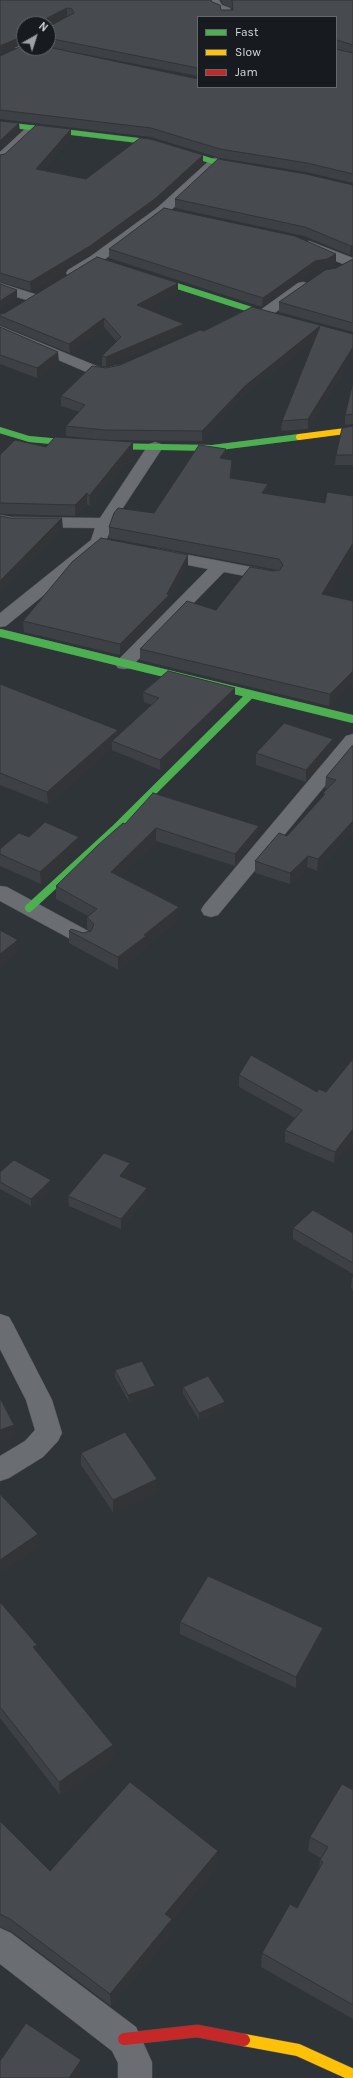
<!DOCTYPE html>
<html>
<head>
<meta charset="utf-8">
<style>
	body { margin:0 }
	#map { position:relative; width:353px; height:2078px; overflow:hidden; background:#2f3439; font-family:Karla,sans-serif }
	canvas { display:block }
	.legend { position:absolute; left:197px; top:16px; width:140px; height:72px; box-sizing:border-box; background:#171b1f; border:1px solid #63686d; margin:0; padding:5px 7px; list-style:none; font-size:12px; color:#d6dbe1 }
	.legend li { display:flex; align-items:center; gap:8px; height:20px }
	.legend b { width:20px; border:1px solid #63686d }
	.north { position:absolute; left:16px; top:16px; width:40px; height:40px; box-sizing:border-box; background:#171b1f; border:1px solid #63686d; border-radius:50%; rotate:39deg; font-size:11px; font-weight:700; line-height:16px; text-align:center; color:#d6dbe1 }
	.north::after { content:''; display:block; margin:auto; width:14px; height:18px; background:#9ca1a6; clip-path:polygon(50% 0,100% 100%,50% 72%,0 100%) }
</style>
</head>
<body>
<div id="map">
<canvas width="353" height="2078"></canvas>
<ul class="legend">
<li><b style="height:5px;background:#4caf50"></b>Fast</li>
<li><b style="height:5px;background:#ffc107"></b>Slow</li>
<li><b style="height:5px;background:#c62828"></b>Jam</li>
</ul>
<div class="north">N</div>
</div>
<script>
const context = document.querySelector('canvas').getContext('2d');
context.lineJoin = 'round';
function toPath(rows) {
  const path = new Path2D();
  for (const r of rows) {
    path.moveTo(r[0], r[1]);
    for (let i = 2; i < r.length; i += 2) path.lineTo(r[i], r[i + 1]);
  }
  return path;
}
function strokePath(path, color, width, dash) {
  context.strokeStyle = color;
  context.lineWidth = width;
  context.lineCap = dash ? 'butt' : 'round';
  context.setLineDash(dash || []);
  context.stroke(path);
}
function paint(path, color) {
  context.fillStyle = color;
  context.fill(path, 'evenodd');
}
const street = toPath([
	[209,0,219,0,222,5,230,8,232,17,222,17,221,12,213,9,209,0],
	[0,39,24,43,24,48,28,48,24,49,0,45,0,39],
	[32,125,36,126,38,129,36,132,4,162,0,163,0,152,28,126,32,125],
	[215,158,219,159,221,162,219,165,167,214,101,262,78,276,68,276,66,273,68,270,91,256,157,208,211,159,215,158],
	[309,241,353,258,353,264,343,264,304,248,302,245,304,242,309,241],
	[303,282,308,283,310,286,308,289,269,317,259,317,257,314,259,311,298,283,303,282],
	[0,283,38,295,40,298,38,301,33,302,0,292,0,283],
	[0,326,99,367,106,368,118,365,123,366,125,369,123,372,106,376,91,374,0,335,0,326],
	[155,442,161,444,163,447,113,523,104,546,6,626,0,627,0,613,91,540,95,528,11,527,0,525,0,515,11,517,100,518,149,444,155,442],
	[158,549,272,571,278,572,281,576,278,580,272,581,224,572,130,668,124,669,118,668,115,664,118,660,208,569,152,558,150,554,152,550,158,549],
	[353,734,353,752,218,915,211,917,204,915,201,910,204,905,346,736,353,734],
	[0,886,7,887,90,932,93,937,90,942,83,944,76,942,0,901,0,886],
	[0,1314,9,1317,13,1324,52,1400,62,1433,58,1441,43,1457,9,1478,0,1481,0,1456,25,1441,35,1430,26,1400,0,1349,0,1314],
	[0,1928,11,1933,136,2027,152,2062,152,2078,118,2078,118,2063,112,2051,0,1964,0,1928]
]);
const fastFar2 = toPath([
	[0,124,151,142,215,162,244,167]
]);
const fastFar1 = toPath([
	[149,277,277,318],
	[0,430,29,439,105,446,212,448,299,437]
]);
const fast = toPath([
	[0,633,353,719],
	[29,908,114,830,250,695]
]);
const slowFar1 = toPath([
	[299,437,353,430]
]);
const slow = toPath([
	[244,2040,298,2050,353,2075]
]);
const jam = toPath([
	[124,2039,197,2031,244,2040]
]);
strokePath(street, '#4e5156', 1);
strokePath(fastFar2, '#4e5156', 5.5);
strokePath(fastFar1, '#4e5156', 6);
strokePath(fast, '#4e5156', 8);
strokePath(slowFar1, '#4e5156', 6);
strokePath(slow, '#4e5156', 13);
strokePath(jam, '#4e5156', 13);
paint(street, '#6a6d71');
strokePath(fastFar2, '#4caf50', 5);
strokePath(fastFar1, '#4caf50', 6);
strokePath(fast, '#4caf50', 8);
strokePath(slowFar1, '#ffc107', 6);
strokePath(slow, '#ffc107', 12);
strokePath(jam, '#c62828', 12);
paint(toPath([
	[0,0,212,2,221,10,232,10,231,8,223,4,221,0,353,0,353,53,198,17,198,76,48,47,48,27,69,16,67,16,48,25,48,24,24,24,24,44,23,44,0,54],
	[353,53,353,183,306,172,220,158,151,137,0,119,0,56,198,87,336,87],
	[71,138,43,170,86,179,203,164,156,207,90,255,31,291,0,282,0,155],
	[353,185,353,255,350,255,304,236,175,208,175,199],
	[109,249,336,254,336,262,326,268,314,270,262,307,109,258],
	[353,259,353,332,279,312,279,302,336,268],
	[178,292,147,309,184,333,106,366,102,366,102,356,117,342,104,327,70,353,0,325,0,314],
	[0,327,59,362,37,378,0,364],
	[204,331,353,334,353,356,308,429,281,431,282,421,315,339,244,395,202,441,105,440,66,436,66,426,79,412,61,406,61,396,106,368,120,365],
	[353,382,353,424,345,425,345,415],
	[353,426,353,465,335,465,336,455],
	[133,442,133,453,90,506,87,504,75,516,0,514,0,455,46,447],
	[226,449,225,459,232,460,231,478,268,494,328,596,353,601,353,681,329,706,140,660,140,649,216,610,273,571,277,570,109,538,109,527,154,513],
	[188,567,169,602,169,606,120,655,24,632,23,621],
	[0,684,118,730,118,736,152,705,144,702,143,692,235,697,160,770,112,750,112,747,48,804,0,785],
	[353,746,353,832,317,871,307,867,290,884,255,873,255,861,287,836,323,797,323,793,327,789,325,788,326,777],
	[332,750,306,782,256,765,256,753],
	[125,824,258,838,235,866,156,841,120,876,179,907,179,919,146,946,146,948,118,970,69,943,69,931,83,933,89,931,87,929,87,917,88,916,56,899,56,886],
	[29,837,80,849,41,884,0,866,0,849],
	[353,1060,353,1139,334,1163,285,1142,285,1130,295,1118,239,1087,239,1075,317,1092,326,1092],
	[0,1172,51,1180,51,1187,31,1206,0,1189],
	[131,1174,126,1179,147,1188,147,1198,121,1229,69,1206,68,1196],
	[293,1228,353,1233,353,1274,293,1239],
	[352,1277,353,1277,353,1290,351,1288],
	[115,1370,155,1386,155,1393,129,1402,115,1377],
	[183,1387,225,1409,199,1420,183,1394],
	[81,1453,157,1479,157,1491,113,1512,81,1465],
	[0,1602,37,1645,37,1652,113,1745,114,1757,60,1795,0,1718],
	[180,1622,323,1628,322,1640,296,1688,180,1634],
	[353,1790,353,2019,261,1967,262,1953,297,1908,319,1870,320,1860,321,1858,308,1851,310,1837],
	[0,1821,50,1871,218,1865,172,1920,172,1932,111,2006,12,1932,0,1927]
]), '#3d4044');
paint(toPath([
	[67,8,67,16,48,25,48,24,47,24,47,18],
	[23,36,23,44,0,54,0,46],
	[19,123,20,132,0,150,0,141],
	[71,129,71,138,36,178,36,169],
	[203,155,203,164,156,207,90,255,31,291,30,282],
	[351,246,353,246,353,255,350,255],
	[336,254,336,262,326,268,314,270,262,307,263,298,315,261],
	[178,283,178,292,138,314,137,305],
	[17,290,17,299,0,310,0,301],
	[104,318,104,327,70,353,69,344],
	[184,324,184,333,106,366,106,357],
	[320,326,320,335,244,395,202,441,202,431,245,386],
	[353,347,353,356,308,429,308,419],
	[58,352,59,362,37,378,37,368],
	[133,442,133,453,90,506,89,496],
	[226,449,225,460,220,458],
	[268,484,268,494,262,493],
	[87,493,87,504,75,516,75,505],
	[62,518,63,529,0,592,0,581],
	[353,543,353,552,322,606,322,594],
	[188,555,188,567,169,602,169,606,120,655,120,644,167,594],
	[353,671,353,681,329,706,330,694],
	[235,688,235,697,160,770,160,760],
	[118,730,118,742,112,741,112,747,48,804,47,792],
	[333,739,332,750,306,782,306,770],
	[353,821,353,832,317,871,318,859],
	[259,826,258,838,235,866,235,854],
	[156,828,156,841,112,884,111,872],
	[79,837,80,849,41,884,40,872],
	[308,856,307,867,290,884,290,873],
	[179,907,179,919,146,946,146,948,118,970,118,957],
	[18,940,19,952,0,967,0,954],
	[353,1129,353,1139,334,1163,335,1152],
	[130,1163,131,1174,120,1186,120,1176],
	[51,1180,51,1187,31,1206,31,1199],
	[147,1188,147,1198,121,1229,121,1219],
	[155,1386,155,1393,129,1402,128,1395],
	[225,1402,225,1409,199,1420,199,1413],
	[14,1425,15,1437,0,1443,0,1430],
	[157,1479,157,1491,113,1512,113,1500],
	[38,1534,39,1547,0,1574,0,1560],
	[323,1628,322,1640,296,1688,296,1677],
	[37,1645,38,1658,33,1647],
	[113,1745,114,1757,60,1795,59,1782],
	[218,1851,218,1865,172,1920,172,1932,111,2006,110,1994,165,1914],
	[81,2060,82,2070,77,2078,69,2078]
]), '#323437');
const building = toPath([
	[0,0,211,0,212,2,220,5,221,10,233,10,232,0,353,0,353,45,337,40,336,41,336,17,198,17,198,68,48,38,48,27,74,13,72,9,67,8,47,18,47,24,24,24,24,37,23,36,0,46,0,0],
	[24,45,24,48,48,48,48,47,198,79,198,87,336,87,336,49,353,53,353,174,307,163,220,149,151,128,0,110,0,56,24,45],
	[0,121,19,123,0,141,0,121],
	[36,125,71,129,36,169,86,179,140,138,150,139,203,155,156,198,90,246,30,282,0,273,0,155,5,154,36,125],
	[218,159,306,174,353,185,353,246,351,246,305,227,175,199,218,159],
	[164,208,295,236,336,254,327,259,315,261,263,298,109,249,164,208],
	[97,257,178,283,137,305,184,324,106,357,102,356,121,337,104,318,69,344,0,316,0,314,5,313,97,257],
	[353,259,353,323,279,302,325,270,336,268,353,259],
	[0,284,17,290,0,301,0,284],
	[252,307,353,334,353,347,308,419,282,421,320,326,245,386,202,431,105,430,66,426,85,405,61,396,92,366,106,368,120,365,200,330,204,331,252,307],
	[0,327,58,352,37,368,0,355,0,327],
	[353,382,353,414,345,415,353,382],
	[353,426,353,455,336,455,342,428,353,426],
	[55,437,133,442,89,496,87,493,75,505,0,503,0,455,15,440,46,447,55,437],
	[199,445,226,449,220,458,232,460,230,478,268,484,262,493,325,503,327,492,353,496,353,543,322,594,353,601,353,671,330,694,140,649,187,601,216,610,250,567,273,571,280,570,283,565,279,559,109,527,114,513,118,508,154,513,199,445],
	[0,516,10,518,62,518,0,581,0,516],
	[101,538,188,555,167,594,169,595,120,644,23,621,72,562,101,538],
	[168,671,235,688,160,760,112,741,159,698,143,692,168,671],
	[0,684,118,730,47,792,0,773,0,684],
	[284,723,333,739,306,770,256,753,284,723],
	[352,746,353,746,353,821,318,859,308,856,290,873,255,861,279,833,287,836,325,794,323,793,336,780,326,777,352,746],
	[153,793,259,826,235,854,156,828,111,872,179,907,144,935,146,936,118,957,69,931,71,929,83,933,91,931,94,924,87,917,97,909,56,886,98,845,123,823,125,824,153,793],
	[45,822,79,837,40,872,0,854,0,849,19,833,29,837,45,822],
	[0,930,18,940,0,954,0,930],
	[251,1055,317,1092,319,1089,326,1092,352,1060,353,1060,353,1129,335,1152,285,1130,302,1110,239,1075,251,1055],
	[104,1153,130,1163,120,1176,147,1188,121,1219,68,1196,104,1153],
	[14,1160,51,1180,31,1199,0,1182,0,1172,14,1160],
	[313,1210,353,1233,353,1263,293,1228,313,1210],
	[142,1361,155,1386,128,1395,115,1370,142,1361],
	[208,1376,225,1402,199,1413,183,1387,208,1376],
	[0,1398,14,1425,0,1430,0,1398],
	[125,1432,157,1479,113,1500,81,1453,125,1432],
	[0,1494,38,1534,0,1560,0,1494],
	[208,1576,323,1628,296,1677,180,1622,208,1576],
	[0,1602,37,1645,33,1647,113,1745,59,1782,0,1707,0,1602],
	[130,1782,218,1851,165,1914,172,1919,110,1994,10,1919,0,1914,0,1821,50,1871,130,1782],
	[342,1784,353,1790,353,2005,262,1953,290,1904,297,1908,323,1862,320,1860,328,1847,310,1837,342,1784],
	[26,2023,81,2060,69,2078,0,2078,0,2061,26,2023]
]);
paint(building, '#474b4f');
strokePath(building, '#323437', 1);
</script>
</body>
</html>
